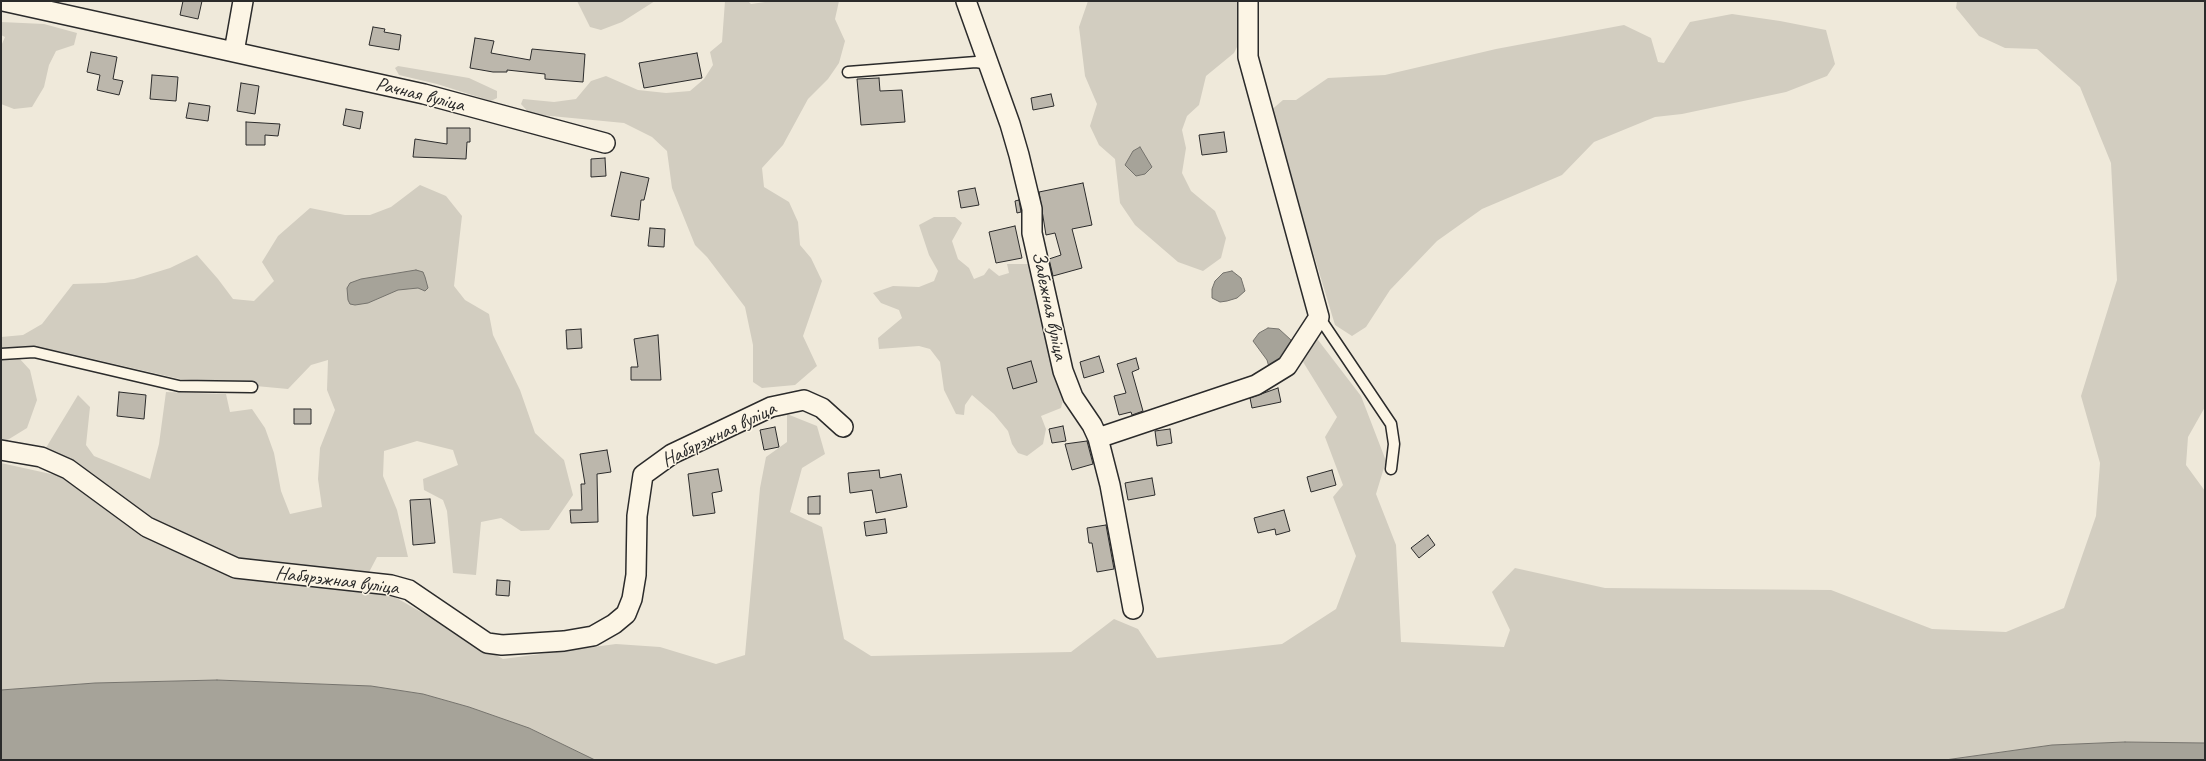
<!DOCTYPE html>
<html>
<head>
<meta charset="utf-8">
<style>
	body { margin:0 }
	#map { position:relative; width:2206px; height:761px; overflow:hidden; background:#efe9da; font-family:Caveat,sans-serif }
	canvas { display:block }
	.frame { position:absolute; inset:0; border:2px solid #2b2b2b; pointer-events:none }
</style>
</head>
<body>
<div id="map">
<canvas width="2206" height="761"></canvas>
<div class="frame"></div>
</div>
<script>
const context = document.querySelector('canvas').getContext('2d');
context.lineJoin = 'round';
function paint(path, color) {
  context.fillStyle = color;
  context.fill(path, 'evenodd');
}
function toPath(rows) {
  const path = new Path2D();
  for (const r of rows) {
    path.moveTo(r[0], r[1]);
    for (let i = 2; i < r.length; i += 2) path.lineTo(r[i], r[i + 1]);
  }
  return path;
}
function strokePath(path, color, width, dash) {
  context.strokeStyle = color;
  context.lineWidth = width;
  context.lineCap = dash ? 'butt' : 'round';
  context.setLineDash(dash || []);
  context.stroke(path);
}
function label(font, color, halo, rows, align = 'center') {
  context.font = font + ' Caveat,sans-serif';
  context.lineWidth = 3;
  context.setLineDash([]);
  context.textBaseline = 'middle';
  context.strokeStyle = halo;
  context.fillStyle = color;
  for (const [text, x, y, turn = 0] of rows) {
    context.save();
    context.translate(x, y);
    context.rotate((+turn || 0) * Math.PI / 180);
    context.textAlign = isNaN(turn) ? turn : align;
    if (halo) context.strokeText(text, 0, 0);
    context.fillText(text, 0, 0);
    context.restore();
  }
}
paint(toPath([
	[577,1,655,1,622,22,601,30,590,27],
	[725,1,748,1,751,4,772,1,839,1,835,19,845,41,839,63,828,79,808,99,783,145,762,168,764,187,789,202,798,222,800,245,811,258,822,281,803,336,817,366,795,385,762,388,753,382,753,345,745,307,707,257,695,245,672,188,667,151,652,137,624,123,530,114,521,104,523,99,554,102,576,99,591,81,606,76,638,90,666,93,690,91,704,79,713,65,710,52,722,42],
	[1088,1,1242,1,1243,35,1234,53,1206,76,1199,105,1187,116,1182,130,1186,148,1182,173,1191,191,1215,211,1226,238,1221,258,1203,271,1178,262,1135,225,1120,203,1115,159,1099,145,1090,126,1097,104,1085,76,1079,27],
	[1957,1,2205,1,2205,407,2188,437,2186,465,2205,491,2205,743,2125,742,2052,745,1945,760,595,760,529,728,469,707,423,694,371,686,217,680,95,683,1,690,1,463,60,476,142,537,232,577,393,596,503,659,616,644,660,647,716,664,745,655,760,488,766,457,787,442,787,414,817,426,825,454,802,468,790,512,822,527,844,639,871,656,1071,652,1114,619,1138,629,1157,658,1282,644,1336,609,1356,556,1333,497,1343,485,1325,437,1337,417,1300,357,1315,336,1361,396,1386,461,1376,494,1396,545,1401,642,1504,647,1510,630,1492,592,1515,568,1605,588,1831,590,1932,629,2006,632,2064,608,2096,516,2100,463,2081,396,2117,280,2111,163,2080,87,2037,49,2005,48,1979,36,1956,8],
	[1732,14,1780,21,1826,30,1835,64,1827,76,1786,92,1682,114,1655,117,1594,142,1562,175,1482,209,1437,241,1390,290,1366,327,1352,336,1335,325,1313,252,1278,152,1269,112,1283,100,1296,100,1328,78,1385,75,1496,49,1624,25,1651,38,1658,62,1664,63,1690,22],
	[1,22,44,24,77,33,74,45,56,51,49,65,44,87,32,107,14,109,1,104,1,46,5,37,1,35],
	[398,66,469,78,497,91,497,98,491,101,437,84,399,75,395,68],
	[420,185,446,196,462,216,454,286,465,300,489,314,493,335,520,390,535,433,564,460,573,495,549,530,521,531,501,518,481,522,476,575,453,573,447,511,443,500,424,490,423,479,458,465,453,450,417,441,384,451,383,476,397,510,408,557,377,557,367,576,239,563,152,522,44,451,78,395,90,407,86,445,94,456,150,479,159,444,166,392,226,394,230,412,252,409,265,428,274,453,281,491,290,514,322,507,318,479,320,448,335,410,327,390,328,360,311,365,288,389,180,379,58,351,23,347,1,348,1,337,23,335,42,324,73,284,105,283,134,279,170,268,197,255,218,279,233,299,254,301,274,281,262,262,278,236,310,208,345,215,370,215,391,207],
	[934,217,955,217,962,223,952,241,958,259,969,268,974,279,984,275,989,268,999,276,1009,273,1007,264,1031,264,1052,344,1055,378,1063,400,1061,408,1041,416,1046,429,1043,444,1027,456,1018,453,1012,444,1008,431,994,414,972,395,965,405,964,415,956,414,944,390,940,362,930,349,919,346,879,349,878,338,902,318,899,310,881,303,873,293,893,286,919,287,934,281,938,271,929,255,919,225],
	[19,358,30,370,37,400,27,428,1,444,1,359]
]), '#d2cdc0');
const water = toPath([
	[1140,147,1152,167,1145,174,1136,176,1125,165,1133,151,1140,147],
	[416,270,423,272,425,277,428,288,425,291,418,288,398,290,368,303,355,305,350,304,348,300,347,288,350,283,361,279,416,270],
	[1232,271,1241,278,1245,291,1237,298,1227,301,1220,302,1212,298,1212,289,1215,281,1223,273,1232,271],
	[1268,328,1279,329,1291,340,1289,353,1269,367,1267,360,1253,341,1259,333,1268,328],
	[217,680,371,686,423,694,469,707,529,728,595,760,1,760,1,690,95,683,217,680],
	[2125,742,2205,743,2205,760,1945,760,2052,745,2125,742]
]);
paint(water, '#a6a399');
strokePath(water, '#75736d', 1);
const building = toPath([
	[183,1,202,1,198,19,180,15,183,1],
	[373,27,385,29,384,32,401,35,399,50,369,45,373,27],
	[475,38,494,41,491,53,530,60,532,49,585,54,583,82,545,79,545,74,507,70,507,72,493,72,470,68,475,38],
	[91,52,117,57,113,79,123,81,119,95,97,90,100,75,87,72,91,52],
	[697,53,702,78,644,88,639,63,697,53],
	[152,75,178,77,176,101,150,99,152,75],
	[879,78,880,91,902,90,905,122,861,125,857,79,879,78],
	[241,83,259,86,255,114,237,111,241,83],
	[1051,94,1054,106,1033,110,1031,98,1051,94],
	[189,103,210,106,208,121,186,118,189,103],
	[346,109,363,112,360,129,343,125,346,109],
	[246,122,280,124,278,136,265,135,265,145,246,145,246,122],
	[447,128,470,128,470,142,467,142,466,159,413,157,415,139,447,144,447,128],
	[1224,132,1227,152,1202,155,1199,135,1224,132],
	[605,158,606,176,591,177,591,159,605,158],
	[621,172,649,178,644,200,641,200,639,220,611,216,621,172],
	[1083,183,1092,225,1072,229,1082,268,1053,276,1049,259,1061,255,1055,233,1046,235,1039,192,1083,183],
	[975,188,979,205,961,208,958,191,975,188],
	[1019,200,1021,212,1017,213,1015,201,1019,200],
	[1015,226,1022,258,996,263,989,232,1015,226],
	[650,228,665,229,664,247,648,246,650,228],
	[581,329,582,348,567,349,566,330,581,329],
	[658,335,661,380,631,380,631,367,638,367,634,339,658,335],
	[1099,356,1104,372,1084,378,1080,362,1099,356],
	[1136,358,1139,369,1132,372,1143,411,1132,415,1131,412,1119,415,1114,396,1126,393,1117,364,1136,358],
	[1031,361,1037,382,1013,389,1007,368,1031,361],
	[1278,388,1281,402,1252,408,1250,398,1278,388],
	[119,392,146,395,144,419,117,416,119,392],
	[294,409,311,409,311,424,294,424,294,409],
	[1063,426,1066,441,1052,443,1049,429,1063,426],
	[775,427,779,447,764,450,760,430,775,427],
	[1170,429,1172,443,1157,446,1155,431,1170,429],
	[1087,441,1093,464,1072,470,1065,444,1087,441],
	[607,450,611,472,597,474,598,522,571,523,570,510,582,510,581,484,585,484,580,454,607,450],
	[718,469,722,491,712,493,715,513,693,516,688,474,718,469],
	[879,470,880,478,901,474,907,507,876,513,872,490,850,493,848,473,879,470],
	[1332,470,1336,485,1311,492,1307,477,1332,470],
	[1152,478,1155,495,1128,500,1125,483,1152,478],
	[820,496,820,514,808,514,808,497,820,496],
	[430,499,435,543,413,545,410,500,430,499],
	[1284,510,1290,531,1276,535,1275,529,1258,533,1254,518,1284,510],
	[885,519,887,533,866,536,864,522,885,519],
	[1106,525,1114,569,1097,572,1092,543,1089,543,1087,528,1106,525],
	[1428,535,1435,545,1419,558,1411,548,1428,535],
	[497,580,510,581,509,596,496,595,497,580]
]);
paint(building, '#bcb7ac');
strokePath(building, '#2b2b2b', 1);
const lane = toPath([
	[848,72,976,62,989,64],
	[1319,317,1391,424,1394,444,1391,469],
	[1,354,34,352,179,386,252,387]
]);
const street = toPath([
	[3,1,424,94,605,143],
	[966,1,1010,124,1019,155,1032,209,1032,233,1063,371,1073,397,1092,425,1098,438,1110,485,1133,609],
	[234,52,243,1],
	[1098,438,1256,385,1287,366,1319,317,1248,57,1248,1],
	[1,450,41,457,68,469,147,527,236,568,391,585,409,590,487,643,502,645,564,641,593,636,614,624,626,614,632,599,636,575,637,516,643,475,672,454,771,407,804,400,822,408,843,427]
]);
strokePath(lane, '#2b2b2b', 13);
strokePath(street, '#2b2b2b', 22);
strokePath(lane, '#fcf5e5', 10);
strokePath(street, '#fcf5e5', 19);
label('20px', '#2b2b2b', '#fcf5e5', [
	["Рачная вуліца",420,95,14],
	["Забежная вуліца",1049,306,78],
	["Набярэжная вуліца",719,435,-26],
	["Набярэжная вуліца",337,581,7]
]);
</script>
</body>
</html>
